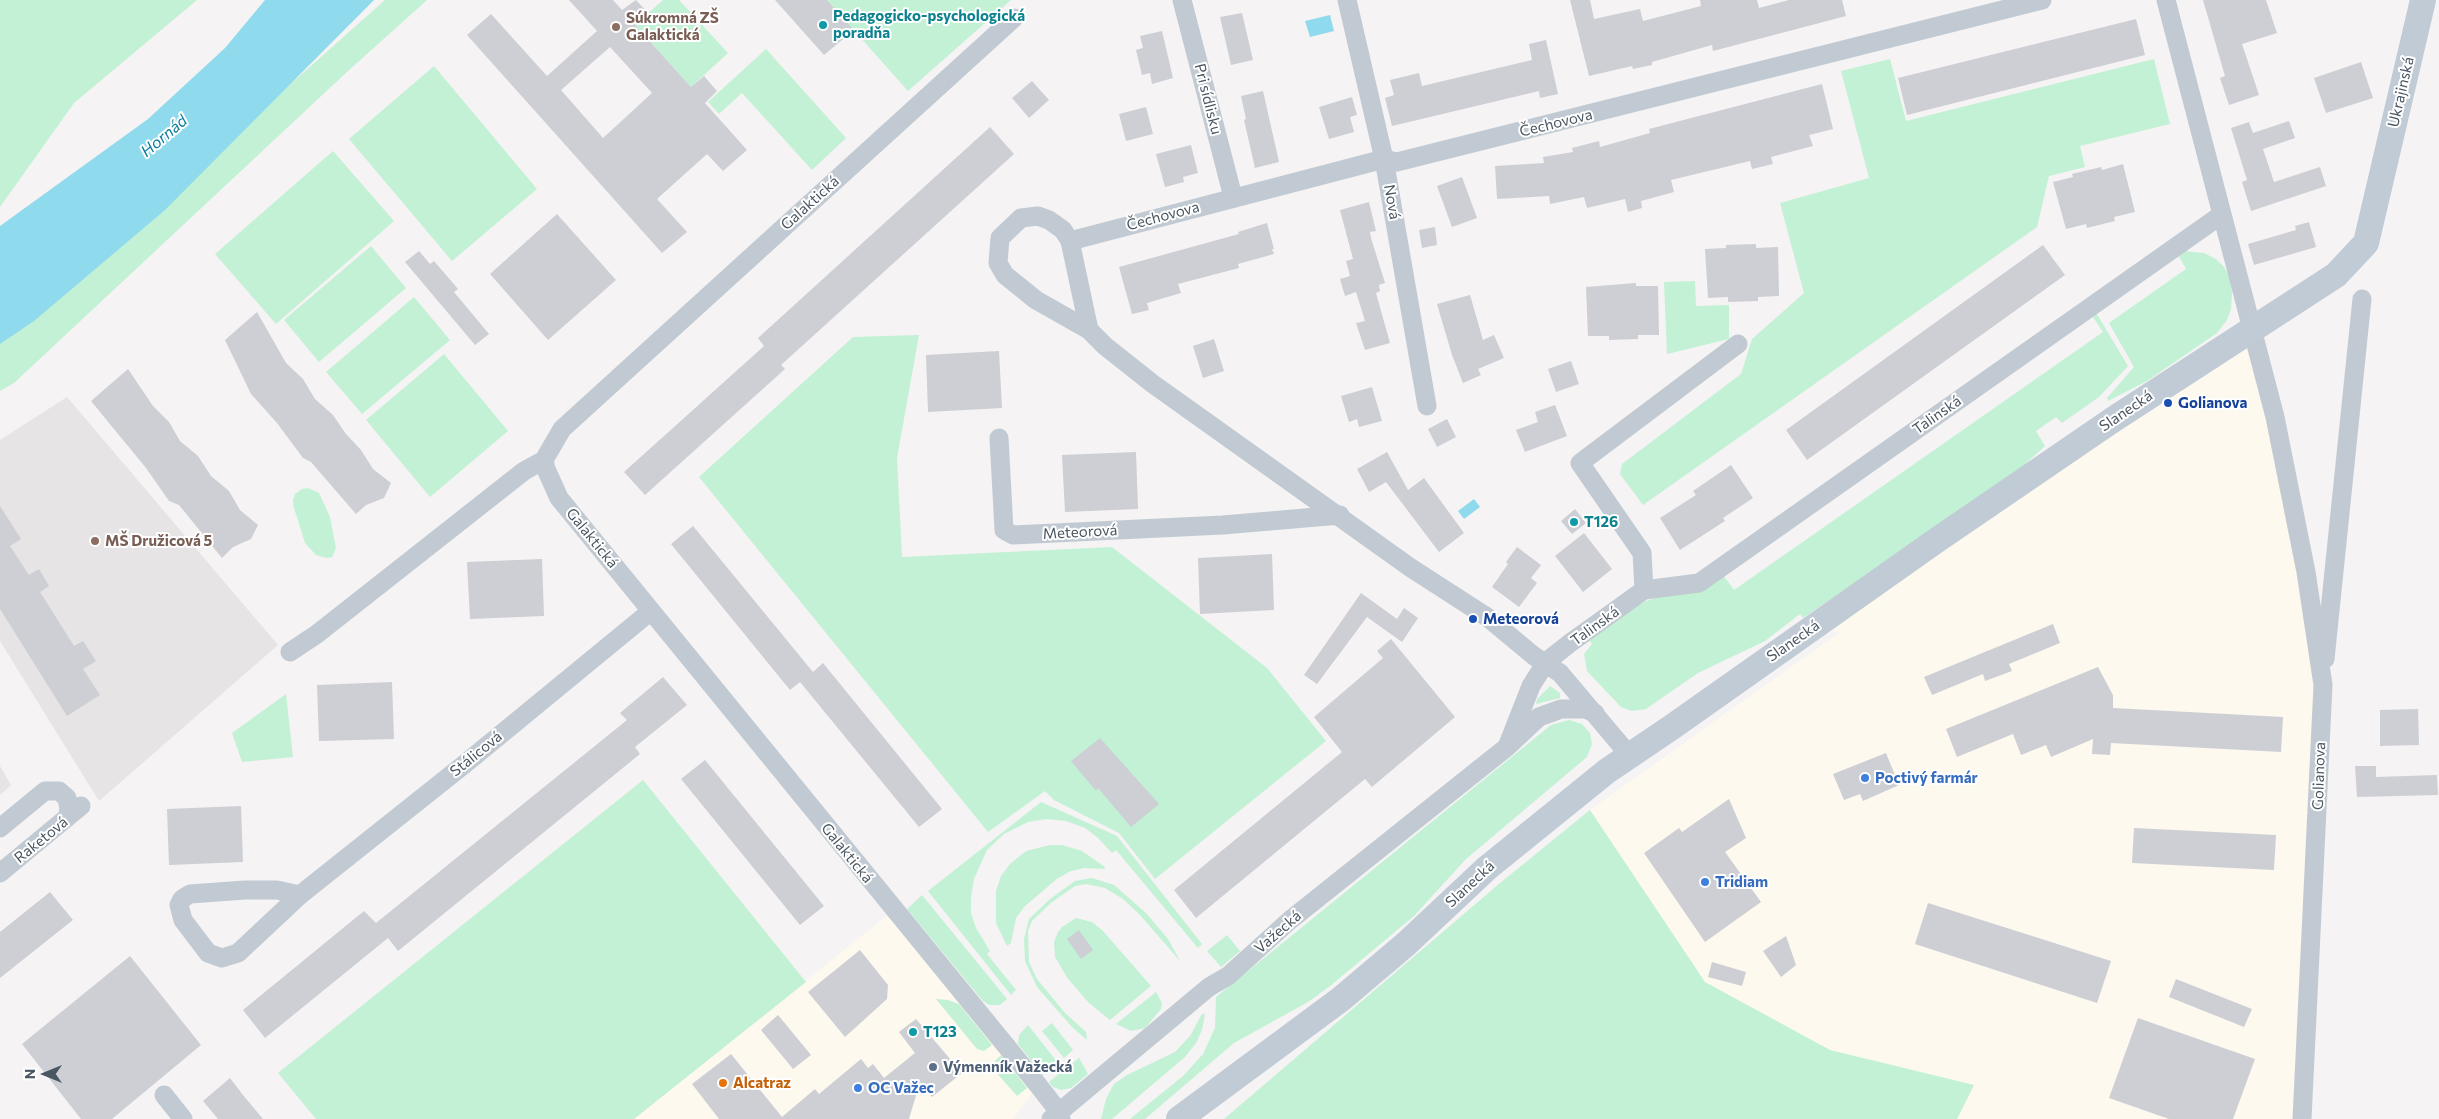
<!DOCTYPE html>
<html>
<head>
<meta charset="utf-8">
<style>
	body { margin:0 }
	#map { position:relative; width:2439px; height:1119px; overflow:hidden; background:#f5f3f3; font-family:Commissioner,sans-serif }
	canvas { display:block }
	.north { position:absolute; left:20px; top:1049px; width:50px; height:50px; -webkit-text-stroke:4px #fff; paint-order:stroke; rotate:270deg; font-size:14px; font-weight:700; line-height:20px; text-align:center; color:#4a5661 }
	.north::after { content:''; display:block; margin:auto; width:18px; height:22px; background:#4a5661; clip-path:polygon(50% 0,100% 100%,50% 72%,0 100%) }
</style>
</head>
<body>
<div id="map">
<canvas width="2439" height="1119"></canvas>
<div class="north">N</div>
</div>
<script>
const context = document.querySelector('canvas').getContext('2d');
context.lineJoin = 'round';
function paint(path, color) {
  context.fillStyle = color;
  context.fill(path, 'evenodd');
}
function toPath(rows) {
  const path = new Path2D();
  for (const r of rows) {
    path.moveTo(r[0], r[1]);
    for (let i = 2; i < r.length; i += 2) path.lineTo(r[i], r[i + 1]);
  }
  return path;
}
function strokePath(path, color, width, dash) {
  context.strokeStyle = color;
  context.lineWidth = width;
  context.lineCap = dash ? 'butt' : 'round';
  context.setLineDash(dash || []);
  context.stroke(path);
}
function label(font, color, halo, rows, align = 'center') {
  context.font = font + ' Commissioner,sans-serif';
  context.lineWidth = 4;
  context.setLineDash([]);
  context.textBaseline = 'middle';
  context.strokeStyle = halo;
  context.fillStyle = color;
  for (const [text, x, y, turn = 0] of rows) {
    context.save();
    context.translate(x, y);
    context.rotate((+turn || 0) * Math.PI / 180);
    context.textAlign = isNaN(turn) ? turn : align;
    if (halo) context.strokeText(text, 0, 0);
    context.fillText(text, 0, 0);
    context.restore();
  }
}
paint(toPath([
	[2251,328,2323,685,2302,1119,1957,1119,1974,1085,1830,1050,1705,982,1590,810,1840,632,1809,630],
	[894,910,1038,1085,1013,1119,634,1119]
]), '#fdf9ef');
paint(toPath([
	[67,397,278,645,99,801,0,641,0,440],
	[0,766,11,785,0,795]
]), '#e6e4e5');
paint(toPath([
	[0,0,197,0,74,103,0,207],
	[385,0,427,0,348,71,14,383,0,391,0,319,214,152],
	[663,0,679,0,728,53,691,87,635,25],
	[827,0,1011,0,908,91],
	[766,49,846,138,812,170,742,93,719,114,708,102],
	[1890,59,1906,121,2154,59,2170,124,2080,146,2085,167,2049,176,2037,227,1643,505,1620,474,1622,464,1741,374,1752,339,1804,293,1780,203,1869,178,1841,71],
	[434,66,537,189,452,261,349,139],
	[333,151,394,221,276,324,215,254],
	[371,246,406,288,319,362,284,320],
	[2183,251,2204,253,2216,259,2224,267,2229,276,2232,292,2231,309,2227,320,2217,333,2147,381,2108,401,2107,398,2134,367,2109,323,2186,269,2177,253],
	[1695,281,1696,306,1729,305,1729,339,1667,354,1664,282],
	[414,297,450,340,362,414,326,372],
	[2095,311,2128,366,2099,397,2062,423,2056,417,2036,431,2045,446,2010,478,1803,618,1800,614,1765,641,1698,673,1646,709,1632,711,1621,707,1587,671,1584,654,1592,644,1588,639,1639,604,1654,598,1703,586,1723,575,1734,590,2103,332,2091,314],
	[919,335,897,458,902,557,1112,547,1267,668,1326,741,1155,879,1119,833,1054,800,1045,791,988,832,699,477,853,337],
	[444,354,508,431,430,497,366,420],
	[308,488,319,493,330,517,336,548,332,557,327,558,316,555,305,543,294,508,293,500,295,494,302,489],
	[1550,686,1560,693,1560,698,1536,704,1537,699],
	[286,694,293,757,242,762,232,733],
	[1569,720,1582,724,1590,733,1592,744,1587,757,1466,859,1414,916,1330,986,1308,1002,1234,1043,1145,1119,1130,1119,1183,1076,1203,1054,1215,1028,1216,997,1551,725],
	[643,780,806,982,634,1119,316,1119,278,1073],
	[1041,802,1117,836,1202,944,1198,948,1116,850,1112,853,1097,837,1085,828,1066,821,1046,819,1028,822,1004,834,987,850,974,879,971,897,971,913,976,928,990,951,987,954,1016,990,1011,995,928,891],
	[1590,810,1705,982,1830,1050,1974,1085,1957,1119,1224,1119,1500,883],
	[1050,845,1062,845,1082,851,1105,867,1104,869,1084,868,1071,871,1058,878,1025,906,1016,918,1011,943,1007,946,996,923,996,891,1001,876,1010,864,1026,851],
	[1092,878,1114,885,1146,913,1168,939,1180,961,1140,915,1123,899,1105,888,1086,884,1075,886,1052,902,1032,921,1028,931,1029,962,1037,979,1065,1013,1086,1032,1087,1040,1072,1027,1037,987,1025,961,1024,939,1029,919,1050,899,1075,881],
	[922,895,1007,999,1000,1005,989,1005,983,1001,907,909],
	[1076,918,1092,922,1103,931,1151,986,1110,1020,1089,1003,1068,979,1055,957,1054,942,1058,932,1062,927],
	[1227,935,1240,951,1221,967,1207,951],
	[1156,992,1162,1003,1161,1009,1145,1028,1131,1031,1116,1024],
	[936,999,948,1000,959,1004,992,1045,984,1051,977,1049],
	[1202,1014,1205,1014,1202,1030,1196,1043,1185,1057,1112,1119,1101,1119,1106,1099,1114,1084,1127,1075,1175,1052,1190,1036],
	[1052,1023,1073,1050,1064,1058,1042,1031],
	[1028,1025,1058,1063,1043,1075,1018,1044,1019,1035],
	[1001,1055,1027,1088,1017,1096,994,1070,993,1063],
	[1079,1058,1088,1074,1071,1088,1061,1090,1053,1087,1049,1082]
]), '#c3f1d5');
paint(toPath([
	[265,0,374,0,165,210,34,321,0,344,0,226,148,119,225,48],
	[1330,15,1334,31,1310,37,1305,21],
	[1474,499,1480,507,1464,519,1458,511]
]), '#90daee');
paint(toPath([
	[569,0,613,0,622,10,636,0,648,13,635,25,691,87,704,76,717,91,705,103,747,150,723,171,707,154,657,199,687,232,662,253,467,35,491,14,547,76,597,31],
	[610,47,652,93,603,138,561,90],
	[775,0,827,0,854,30,824,55],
	[1570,0,1590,0,1594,19,1640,9,1643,21,1701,6,1700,0,1757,0,1759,8,1789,0,1842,0,1846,16,1713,51,1712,45,1652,62,1652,65,1633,69,1632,66,1589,76],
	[2203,0,2266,0,2277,33,2242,44,2259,95,2229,105,2220,78,2225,76],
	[1242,13,1253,60,1231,65,1220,17],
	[2136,19,2145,55,1907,115,1898,78],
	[1162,31,1173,78,1152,84,1150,73,1142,75,1136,50,1143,48,1140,36],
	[1546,40,1558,94,1540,98,1539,91,1392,126,1385,98,1394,95,1390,80,1419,73,1422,86,1532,60,1529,44],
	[2361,62,2373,98,2326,113,2314,78],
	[1032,81,1049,100,1029,118,1012,98],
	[1822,84,1833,129,1809,135,1813,146,1771,157,1773,164,1752,169,1750,161,1671,180,1674,192,1641,201,1642,208,1628,212,1625,199,1587,208,1584,197,1550,204,1549,196,1497,199,1495,166,1544,163,1543,157,1573,152,1572,148,1599,141,1600,147,1650,133,1649,129],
	[1263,91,1279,162,1255,168,1244,120,1246,119,1241,96],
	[1352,97,1357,115,1350,117,1354,132,1329,139,1319,107],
	[1146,107,1153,134,1126,141,1119,114],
	[2289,121,2295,138,2263,149,2274,182,2320,167,2326,186,2251,211,2242,182,2247,180,2231,128,2249,122,2253,133],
	[990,127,1014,154,781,365,785,369,645,495,624,472,764,346,758,338],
	[1191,145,1198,173,1183,177,1184,182,1165,187,1156,154],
	[2123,164,2135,212,2114,217,2115,221,2087,228,2086,224,2066,229,2053,182,2073,177,2072,174,2101,167,2102,170],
	[1462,177,1477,218,1452,227,1437,186],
	[1369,202,1376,231,1370,232,1371,238,1385,283,1379,285,1380,291,1376,293,1390,343,1365,350,1356,323,1365,321,1356,292,1345,296,1340,279,1350,276,1346,261,1353,259,1340,210],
	[557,214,616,280,548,340,490,274],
	[2309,222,2316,247,2254,265,2248,244,2296,230,2295,226],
	[1267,223,1274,249,1272,249,1274,254,1238,264,1239,268,1178,284,1181,293,1147,303,1149,310,1132,314,1119,267,1239,234,1238,232],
	[1435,227,1437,245,1422,248,1419,230],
	[1756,244,1756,248,1778,247,1779,296,1758,297,1758,301,1728,302,1728,297,1708,298,1705,249,1726,248,1726,245],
	[2043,245,2065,275,1807,460,1786,430],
	[419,251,430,264,434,261,458,289,454,292,489,334,475,345,405,262],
	[1636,283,1636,286,1658,286,1659,335,1638,335,1638,339,1609,340,1609,336,1588,336,1586,287],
	[1470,295,1483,340,1494,335,1504,358,1478,369,1481,375,1463,383,1452,355,1437,304],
	[257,312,286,363,303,379,315,399,333,415,346,434,361,450,373,469,391,483,384,498,366,505,356,514,311,462,303,458,277,423,251,394,225,340],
	[1214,339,1224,371,1203,378,1193,346],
	[999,351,1002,408,928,412,926,355],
	[1571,361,1579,384,1556,392,1548,369],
	[128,369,153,406,169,422,180,441,198,456,211,476,229,491,240,510,258,525,251,539,233,547,222,558,179,505,169,501,146,468,91,401],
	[1372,387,1382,421,1359,427,1357,419,1349,422,1341,396],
	[1555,405,1567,436,1525,452,1516,430,1538,422,1535,412],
	[1447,419,1456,437,1437,447,1428,429],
	[1136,452,1138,509,1065,512,1062,455],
	[1387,452,1408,490,1424,478,1464,533,1439,552,1386,482,1369,492,1357,469],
	[1731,465,1753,498,1723,518,1725,521,1680,550,1660,518,1696,495,1693,491],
	[0,506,21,539,10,546,29,575,39,569,49,586,40,592,74,646,83,641,96,661,83,669,100,695,67,716,0,609],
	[1575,509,1586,523,1572,534,1561,521],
	[693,526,813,672,823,663,942,809,919,827,800,682,790,690,671,544],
	[1584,533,1612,569,1583,592,1555,556],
	[1517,547,1541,565,1531,578,1537,583,1519,607,1492,587,1508,564,1506,562],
	[1272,554,1274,610,1200,614,1198,558],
	[542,559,544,616,470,619,467,562],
	[1361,593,1397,619,1404,608,1418,618,1402,642,1367,617,1317,684,1304,675],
	[2053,624,2060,643,2009,664,2012,671,1985,681,1983,674,1932,695,1924,677],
	[1391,639,1455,717,1372,787,1365,779,1196,918,1174,890,1342,752,1314,717,1383,658,1377,651],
	[2098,667,2113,695,2113,708,2283,717,2281,752,2111,743,2110,755,2092,754,2093,739,2051,757,2046,745,2021,755,2013,734,1957,757,1946,729],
	[663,677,687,705,635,747,640,754,398,951,388,938,265,1038,243,1010,364,911,376,923,627,720,620,713],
	[392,682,394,739,319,741,317,685],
	[2418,709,2419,745,2380,746,2380,710],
	[1100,738,1159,804,1131,827,1098,788,1096,791,1071,761],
	[1886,753,1899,785,1863,801,1860,794,1844,800,1833,774],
	[705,760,824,906,800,925,681,779],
	[2355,766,2376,766,2376,777,2437,775,2438,795,2357,797],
	[1729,799,1746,838,1725,852,1761,902,1705,942,1644,853,1679,828,1682,832],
	[241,806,243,862,169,865,167,809],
	[2134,828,2276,835,2274,870,2132,863],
	[50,892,73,920,0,978,0,932],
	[1928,903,2111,961,2097,1003,1915,944],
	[1079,930,1093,950,1081,959,1067,939],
	[1786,936,1796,965,1781,977,1763,951],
	[860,950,888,985,887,999,845,1037,808,992],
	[130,956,201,1045,112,1119,81,1119,22,1044],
	[1712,962,1746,972,1742,986,1708,977],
	[2176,979,2252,1009,2244,1027,2169,997],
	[778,1015,811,1055,793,1069,761,1030],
	[2138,1018,2255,1059,2233,1119,2169,1119,2109,1098],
	[916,1019,962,1073,932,1097,920,1082,909,1119,719,1119,692,1084,731,1054,782,1117,815,1089,819,1094,861,1059,868,1068,873,1064,884,1078,915,1053,899,1032],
	[230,1078,243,1095,263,1119,218,1119,203,1101]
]), '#cdcfd5');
strokePath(toPath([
	[1182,0,1233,197],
	[1347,0,1384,159,1427,406],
	[2166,0,2275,417,2306,572,2323,685,2302,1119],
	[1014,18,562,429,544,460,546,469,559,498,1038,1085,1059,1112,1061,1119],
	[1070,241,1384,159,1397,162,2042,0],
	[1089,330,1036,300,1005,275,998,263,1000,238,1021,218,1038,216,1049,220,1063,230,1070,241,1089,330,1105,346,1153,384,1411,568,1487,617,1534,656,1560,673,1630,756],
	[999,438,1004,530,1013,535,1223,525,1340,515],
	[1644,590,1642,553,1580,463,1738,344],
	[290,652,317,634,524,471,544,460],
	[2325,659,2362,299],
	[1507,747,1531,686,1546,662,1570,643,1644,590,1699,583,2221,215],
	[0,828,45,791,59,791,67,798,69,809,67,818],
	[0,873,81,806],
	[300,895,238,953,222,958,208,953,183,920,179,905,182,899,190,894,245,890,277,890,300,895,466,763,651,611],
	[164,1095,183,1119],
	[1051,1119,1209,987,1228,976,1289,921,1507,747,1539,717,1561,709,1585,709,1595,713]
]), '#c1cad2', 19);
strokePath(toPath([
	[1179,1119,1341,999,1406,944,1487,868,1607,771,1672,727,1937,540,2114,419,2336,275,2366,243,2423,0]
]), '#c1cbd6', 26);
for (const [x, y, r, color] of [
	[823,25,5,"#0f9aa8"],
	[616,27,5,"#8d6e63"],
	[2168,403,5,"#1a4fb4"],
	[1574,522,5,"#0f9aa8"],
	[95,541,5,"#8d6e63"],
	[1473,619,5,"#1a4fb4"],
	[1865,778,5,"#3f7fe0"],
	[1705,882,5,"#3f7fe0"],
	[913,1032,5,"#0f9aa8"],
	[933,1067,5,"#5c6f8a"],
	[723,1083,5,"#e8710a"],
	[858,1088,5,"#3f7fe0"]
]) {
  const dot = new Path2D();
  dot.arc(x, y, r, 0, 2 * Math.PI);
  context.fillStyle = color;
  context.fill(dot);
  strokePath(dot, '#fff', 2);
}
label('bold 15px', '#0d838f', '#fff', [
	["Pedagogicko-psychologická",833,16],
	["poradňa",833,33],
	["T126",1584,522],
	["T123",923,1032]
], 'left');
label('bold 15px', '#785e54', '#fff', [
	["Súkromná ZŠ",626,18],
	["Galaktická",626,35],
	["MŠ Družicová 5",105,541]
], 'left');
label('15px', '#4a5661', '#fff', [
	["Ukrajinská",2401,92,-77],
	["Pri sídlisku",1208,99,76],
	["Čechovova",1556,123,-14],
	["Nová",1392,202,80],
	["Galaktická",810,203,-42],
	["Čechovova",1163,216,-15],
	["Slanecká",2126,411,-34],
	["Talinská",1937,415,-35],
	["Meteorová",1080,532,-3],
	["Galaktická",592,538,51],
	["Talinská",1595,626,-36],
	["Slanecká",1793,641,-35],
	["Stálicová",476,754,-39],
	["Golianova",2319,776,-88],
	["Raketová",41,840,-39],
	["Galaktická",847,853,51],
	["Slanecká",1470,884,-43],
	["Važecká",1278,932,-41]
]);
label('bold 15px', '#164399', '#fff', [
	["Golianova",2178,403],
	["Meteorová",1483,619]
], 'left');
label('bold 15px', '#366cbe', '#fff', [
	["Poctivý farmár",1875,778],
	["Tridiam",1715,882],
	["OC Važec",868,1088]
], 'left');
label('bold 15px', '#4e5e75', '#fff', [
	["Výmenník Važecká",943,1067]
], 'left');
label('bold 15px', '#c56008', '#fff', [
	["Alcatraz",733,1083]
], 'left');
label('italic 16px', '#0c7c9b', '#fff', [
	["Hornád",164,136,-40]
]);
</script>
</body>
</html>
